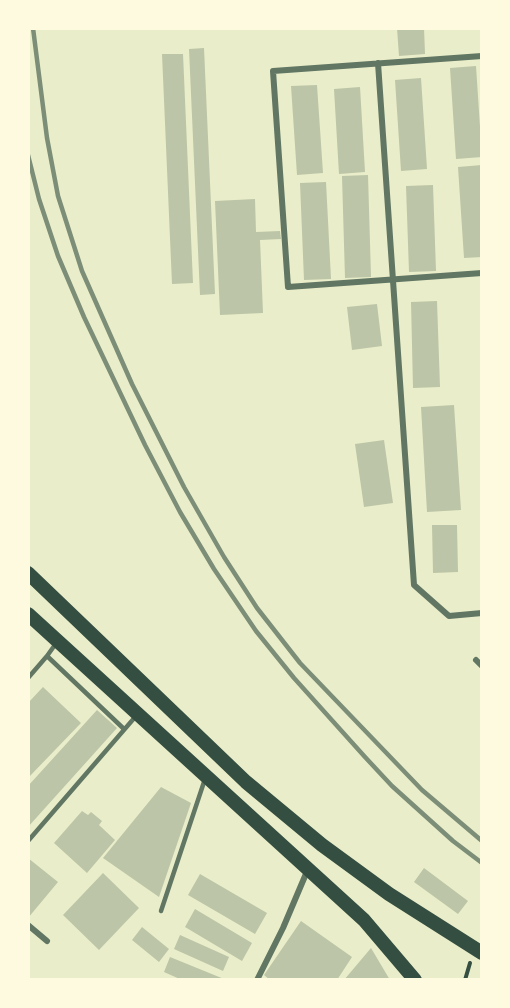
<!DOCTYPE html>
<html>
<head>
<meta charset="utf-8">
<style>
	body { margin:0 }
	#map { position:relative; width:510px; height:1008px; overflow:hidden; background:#e9edc9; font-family:Barlow,sans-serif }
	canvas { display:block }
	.frame { position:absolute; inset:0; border:30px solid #fefae0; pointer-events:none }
</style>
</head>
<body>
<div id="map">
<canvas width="510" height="1008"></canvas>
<div class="frame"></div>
</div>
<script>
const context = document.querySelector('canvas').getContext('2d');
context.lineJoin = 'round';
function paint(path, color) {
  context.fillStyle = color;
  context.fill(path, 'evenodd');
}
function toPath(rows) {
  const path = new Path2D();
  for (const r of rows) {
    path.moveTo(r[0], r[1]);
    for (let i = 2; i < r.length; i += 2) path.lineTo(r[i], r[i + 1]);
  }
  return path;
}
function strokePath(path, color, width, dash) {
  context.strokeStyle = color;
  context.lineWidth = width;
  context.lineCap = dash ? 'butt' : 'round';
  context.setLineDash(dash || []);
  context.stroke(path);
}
paint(toPath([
	[397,28,424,28,425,54,399,56],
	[204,48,215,294,200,295,189,49],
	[162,54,183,54,193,283,172,284],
	[476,66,482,157,456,159,450,68],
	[421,78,427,169,401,171,395,80],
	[317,85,323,173,297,175,291,86],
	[360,87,365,172,339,174,334,89],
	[482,165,482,257,464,258,458,167],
	[368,175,371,277,345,278,342,176],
	[326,182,331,279,304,280,300,183],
	[433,185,436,271,409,272,406,186],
	[255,199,256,232,280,231,281,239,260,240,263,313,220,315,215,201],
	[437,301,440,387,413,388,411,302],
	[377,304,382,346,352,350,347,307],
	[454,405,461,510,427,512,421,407],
	[384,440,393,503,364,507,355,444],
	[432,525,457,525,458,572,433,573],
	[43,687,81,723,28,778,28,703],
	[97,710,117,728,28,827,28,786],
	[161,787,191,803,159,897,103,858],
	[82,811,88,815,91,812,102,821,99,825,115,840,87,873,54,843],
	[28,858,58,882,28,918],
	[424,868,468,901,458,914,414,882],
	[103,873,139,908,99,950,63,915],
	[200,874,267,913,255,934,188,895],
	[195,909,252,943,242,961,185,927],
	[301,921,352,957,337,980,270,980,264,975],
	[142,927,169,949,159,962,132,940],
	[180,935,229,957,223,971,174,949],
	[371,948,390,980,344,980],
	[170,957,224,979,224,980,182,980,164,972]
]), '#bcc5a7');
strokePath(toPath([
	[465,980,470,963]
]), '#344e41', 4);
strokePath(toPath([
	[57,642,47,656,124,729],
	[28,678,47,656],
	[28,841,136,716],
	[161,911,205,779]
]), '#617663', 4.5);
strokePath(toPath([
	[482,56,273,71,288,287,482,273],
	[378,63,414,585,449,616,482,613],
	[476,660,482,666],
	[28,925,47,941],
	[257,980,283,928,308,869]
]), '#617663', 6);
strokePath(toPath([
	[28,573,246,782,322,845,389,894,482,953],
	[28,614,364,920,415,980]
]), '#344e41', 14);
strokePath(toPath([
	[33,28,47,138,58,196,82,271,132,384,184,487,224,557,257,608,300,663,422,790,482,841],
	[28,155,39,199,58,256,84,317,145,445,180,512,214,569,256,631,294,678,365,757,392,786,453,841,482,863]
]), '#7c8e77', 4.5);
</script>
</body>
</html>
